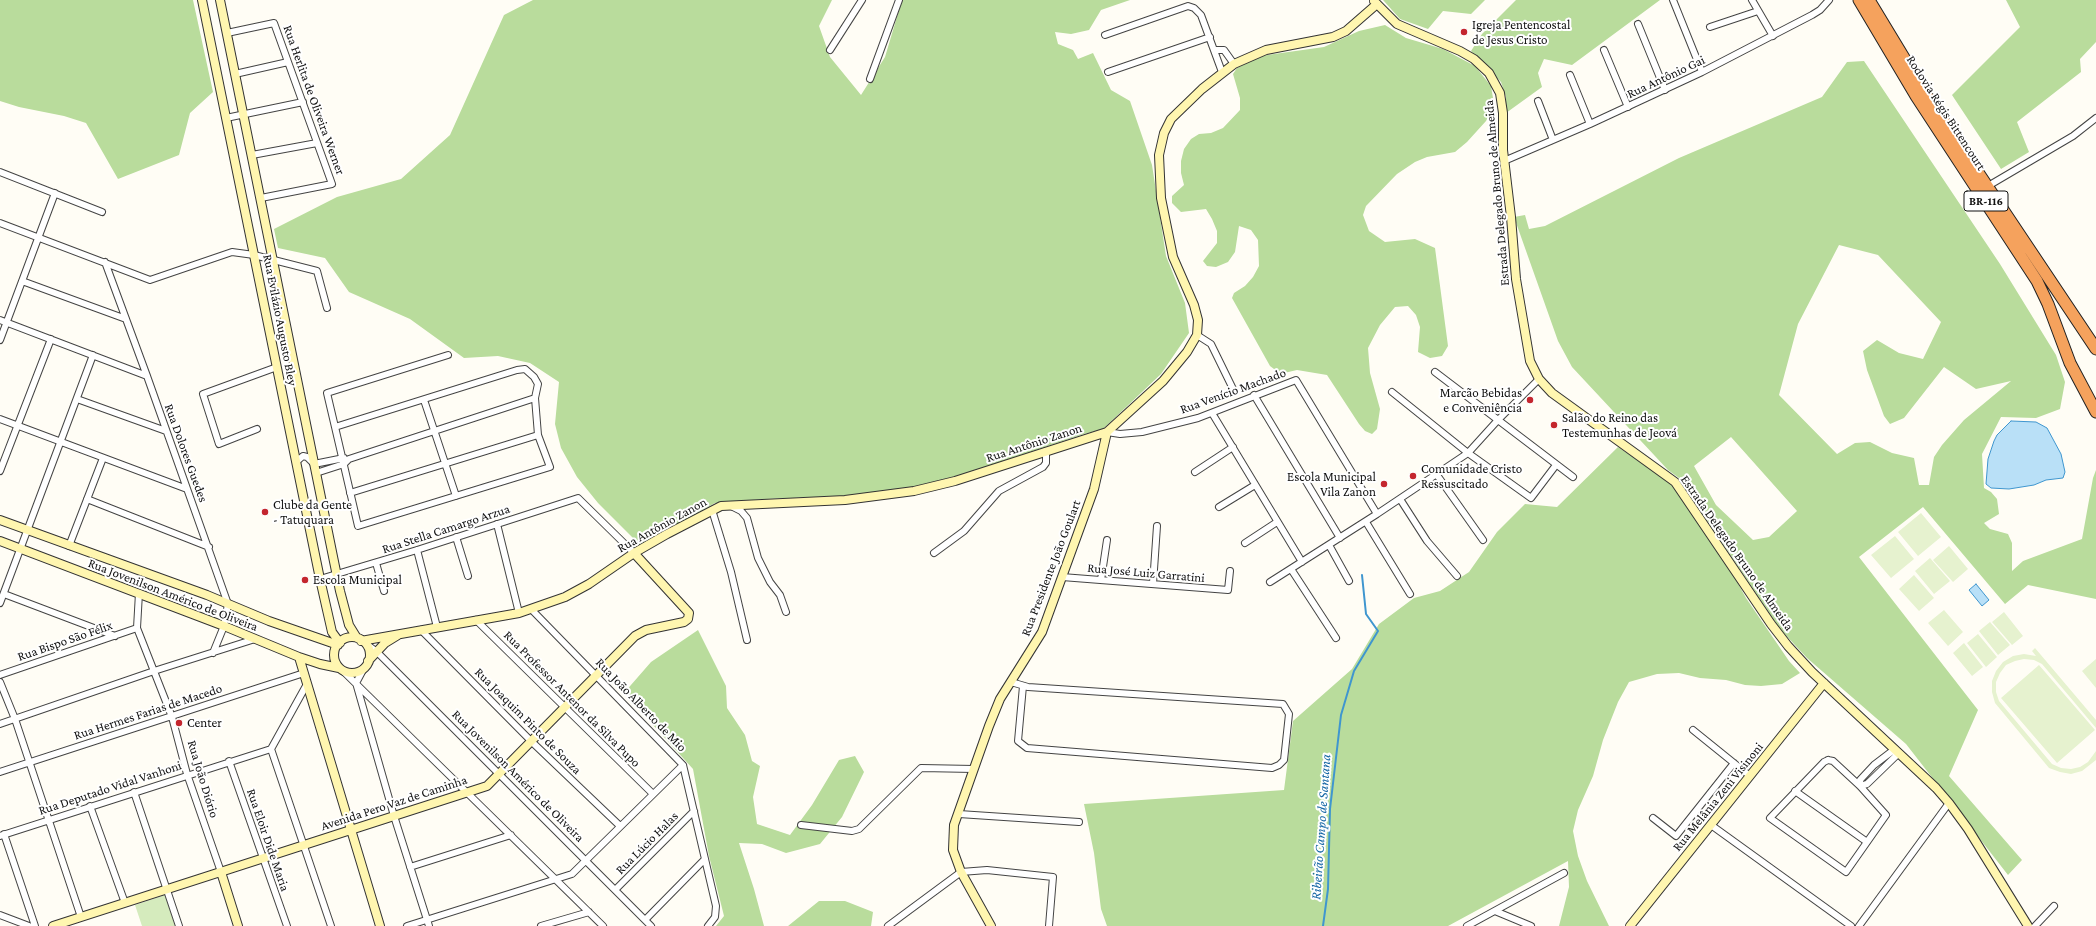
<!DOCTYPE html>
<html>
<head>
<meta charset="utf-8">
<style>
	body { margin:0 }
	canvas { display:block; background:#fffdf5 }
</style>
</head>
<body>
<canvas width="2096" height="926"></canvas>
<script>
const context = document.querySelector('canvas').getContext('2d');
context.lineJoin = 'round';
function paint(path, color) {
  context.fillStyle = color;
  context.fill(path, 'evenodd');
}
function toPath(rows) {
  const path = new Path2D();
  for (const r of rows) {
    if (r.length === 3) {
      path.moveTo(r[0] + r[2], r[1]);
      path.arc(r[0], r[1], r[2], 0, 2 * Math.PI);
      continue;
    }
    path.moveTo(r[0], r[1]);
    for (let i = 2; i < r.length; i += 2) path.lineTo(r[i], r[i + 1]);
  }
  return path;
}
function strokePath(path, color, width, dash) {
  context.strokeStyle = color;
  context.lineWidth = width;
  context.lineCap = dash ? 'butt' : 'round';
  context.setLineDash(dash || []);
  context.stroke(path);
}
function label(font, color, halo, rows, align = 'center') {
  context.font = font + ' "Crimson Pro",serif';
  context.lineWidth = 4;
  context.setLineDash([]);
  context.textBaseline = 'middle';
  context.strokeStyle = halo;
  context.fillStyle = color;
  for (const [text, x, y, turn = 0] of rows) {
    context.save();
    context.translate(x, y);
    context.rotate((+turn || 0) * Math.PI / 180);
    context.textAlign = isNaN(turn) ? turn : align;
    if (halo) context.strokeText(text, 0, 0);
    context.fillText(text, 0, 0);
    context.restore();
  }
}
paint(toPath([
	[165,895,175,926,142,926,135,905]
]), '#d5ebbd');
paint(toPath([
	[0,0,193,0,213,92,190,113,179,155,118,179,86,123,64,116,19,107,0,101],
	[533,0,832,0,819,26,830,57,861,95,885,57,902,0,1130,0,1101,10,1089,30,1071,34,1055,32,1058,44,1073,50,1078,59,1093,53,1111,90,1130,101,1152,165,1166,256,1185,303,1189,333,1161,374,1103,429,1084,434,927,486,846,496,766,499,715,503,640,545,598,503,577,477,561,448,555,424,559,382,530,363,498,356,464,358,410,319,349,292,325,258,278,248,274,229,337,197,401,179,450,135,504,15],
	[1383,0,1485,0,1471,14,1443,11,1428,29,1400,19],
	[1516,0,1660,0,1572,65,1544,59,1538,73,1542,87,1506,113,1506,97,1501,82,1471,51,1482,34],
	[2006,0,2096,0,2096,42,2080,59,2081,72,2017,122,2029,152,2001,169,1952,95,2020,27],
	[1385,25,1406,38,1443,49,1475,66,1491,86,1493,98,1491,111,1486,121,1467,142,1455,152,1427,157,1415,162,1397,174,1366,206,1363,215,1369,231,1385,242,1415,239,1435,248,1448,346,1442,356,1430,358,1418,352,1420,327,1416,315,1408,306,1395,307,1380,325,1368,348,1370,373,1380,409,1377,429,1372,434,1365,431,1359,424,1327,375,1297,370,1284,373,1278,372,1270,366,1232,298,1234,293,1245,286,1253,277,1259,266,1258,240,1251,230,1239,226,1235,252,1228,262,1216,267,1207,266,1203,261,1217,243,1217,231,1212,219,1206,209,1181,212,1172,203,1172,196,1184,185,1181,173,1181,161,1184,149,1191,139,1199,134,1211,133,1223,128,1240,110,1240,98,1233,74,1237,68,1260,56,1324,47,1359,31],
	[1864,61,2000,264,2056,355,2065,382,2060,409,2036,418,2001,417,1982,454,1984,488,1991,492,1997,499,1999,514,1984,523,1990,529,2008,534,2012,543,2012,571,2023,561,2082,539,2093,478,2096,470,2096,599,2028,585,2005,604,1923,507,1859,557,1978,710,1949,776,2022,860,2008,875,1906,744,1807,658,1780,629,1679,478,1668,470,1572,367,1558,341,1514,217,1525,215,1529,229,1545,226,1679,158,1822,97,1847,62],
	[1839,245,1878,255,1941,322,1923,359,1899,353,1877,340,1863,351,1867,370,1884,416,1890,424,1904,418,1944,367,1976,389,2011,381,1964,420,1942,445,1934,457,1929,485,1919,485,1914,458,1892,453,1870,442,1855,443,1837,454,1779,395,1798,324],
	[1731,437,1797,511,1769,537,1753,540,1716,505,1694,466],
	[1618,447,1674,485,1724,558,1746,598,1789,661,1800,673,1782,684,1761,686,1745,685,1726,680,1700,678,1679,673,1657,674,1629,682,1618,702,1603,740,1593,776,1578,810,1573,831,1578,856,1587,881,1609,926,1559,926,1569,887,1568,861,1448,926,1107,926,1101,909,1094,853,1084,804,1284,790,1293,721,1352,669,1379,624,1414,598,1440,591,1469,572,1497,532,1525,504,1557,507],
	[698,630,726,686,727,708,745,735,752,761,760,766,753,797,757,824,790,835,812,805,839,760,855,756,864,772,842,817,820,844,786,853,762,844,739,843,754,889,764,926,716,926,724,916,709,856,693,769,624,693,651,662],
	[819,901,845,901,873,912,871,926,788,926]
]), '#b9dc9c');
paint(toPath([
	[1921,513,1941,537,1918,556,1898,532],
	[1895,536,1914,559,1891,578,1871,555],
	[1949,546,1968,569,1953,582,1933,560],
	[1930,558,1950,581,1934,594,1915,571],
	[1914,575,1934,598,1919,611,1899,589],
	[1944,610,1963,632,1948,646,1928,623],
	[2004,612,2023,636,2012,645,1992,622],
	[1990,622,2010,645,1998,655,1979,631],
	[1978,634,1997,657,1986,667,1967,643],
	[1964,643,1983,667,1972,676,1953,653],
	[2035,648,2096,720,2096,728,2042,664,2034,660,2024,659,2015,661,2006,665,2000,673,1996,682,1996,692,1999,701,2052,764,2061,768,2071,769,2080,767,2088,762,2096,751,2096,760,2082,771,2071,774,2060,772,2049,768,1995,703,1992,692,1992,681,1996,671,2003,662,2013,656,2024,654,2036,656,2032,651],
	[2096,659,2096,688,2082,671],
	[2039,665,2095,730,2057,763,2001,698]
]), '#e6f2cf');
const water = toPath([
	[2011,421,2036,422,2047,428,2061,454,2065,472,2063,478,2046,480,2034,485,2009,489,1991,488,1986,484,1988,459,1994,441,1997,435,2011,421],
	[1976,584,1989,600,1982,606,1969,590,1976,584]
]);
paint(water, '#b9e0f7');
strokePath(water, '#3f96cf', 1);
strokePath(toPath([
	[1323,926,1328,889,1330,809,1341,715,1354,671,1378,631,1366,614,1362,575]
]), '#3f96cf', 2);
const street = toPath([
	[1673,0,1702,72],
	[1752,0,1773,36],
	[1638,24,1665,90],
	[1710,27,1758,11],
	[227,33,274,23,332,184,261,198],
	[1105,35,1188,6,1194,8,1201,15,1222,72],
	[830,50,862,0],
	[1214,50,1224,50,1234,64],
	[1604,50,1628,107],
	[1108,72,1210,37],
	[235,74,288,62],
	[1570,75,1590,124],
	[870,79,899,0],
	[1538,101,1553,140],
	[226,118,303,102],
	[252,155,317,143],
	[1504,161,1590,124,1702,72,1812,15,1820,10,1829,0],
	[0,172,102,212],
	[1988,186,2073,136,2096,118],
	[0,223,150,280,232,252,254,255,317,271,327,308],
	[105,262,147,376,228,604,224,626,213,653],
	[22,281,126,319],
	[0,320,147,376],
	[1197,335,1211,344,1234,391],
	[0,340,55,193],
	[1435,372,1573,477],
	[1392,392,1468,453,1531,498,1556,465],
	[1254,395,1340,538],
	[77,399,166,431],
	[424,400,456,496],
	[1212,413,1302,562],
	[0,419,187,489],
	[335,427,517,370,525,369,534,377,538,384,535,398,538,435,550,467,358,526,342,457,335,427,327,393,448,355],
	[257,429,219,444,203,394,277,367],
	[1107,432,1120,434,1142,432,1198,418,1296,380,1377,514],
	[296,462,303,456,307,457,314,464,344,458],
	[0,471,51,339],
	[1195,472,1233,447],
	[316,473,344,464,349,459,535,398],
	[1437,475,1483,540],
	[350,493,538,435],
	[87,499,209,547],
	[1400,499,1427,541,1457,576],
	[731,506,741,511,747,518,758,558,770,582,780,595,786,612],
	[1219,507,1255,485],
	[712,510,731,572,747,640],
	[1366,522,1410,594],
	[497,524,519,613],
	[456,537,468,576],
	[1245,543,1277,522],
	[1329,545,1349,581],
	[69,546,103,458],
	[417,550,437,627],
	[934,553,964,531,999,491,1043,467,1046,463,1046,451],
	[376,563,384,591],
	[1291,569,1336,638],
	[1062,577,1228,590,1230,571],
	[320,579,417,550,578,498,634,553],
	[1101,580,1107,540],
	[1270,582,1377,514,1468,453,1497,421,1539,379],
	[1153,584,1157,526],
	[139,593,137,628,172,717,187,774,221,872],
	[4,594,115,636],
	[0,603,93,355],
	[531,609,683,765,716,906,715,917,708,926],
	[476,620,653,794],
	[421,630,532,742,620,826],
	[366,644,377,652,651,926],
	[364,668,356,683,394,816,429,926],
	[343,671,603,926],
	[0,675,137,628],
	[0,682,15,719,81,917],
	[1011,682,1028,687,1283,704,1289,714,1284,760,1279,765,1272,768,1027,748,1018,741,1023,686],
	[0,724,154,671,255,639],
	[1693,730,1750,776],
	[271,749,331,926],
	[1895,749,1874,765,1860,780,1860,786,1867,784,1899,753],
	[1828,760,1833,761,1860,786,1886,815,1846,872,1770,818,1824,762,1828,760],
	[229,761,287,926],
	[0,772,304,673],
	[1795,791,1867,842],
	[134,792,179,926],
	[90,806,125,903],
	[959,814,1079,822],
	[1653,818,1676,836,1734,763],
	[801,825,852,831,859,829,921,768,974,769],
	[1711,825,1851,926],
	[4,834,35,926],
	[0,836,271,749,307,684],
	[410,867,511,835],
	[615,890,694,811],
	[1495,911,1531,926],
	[0,915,29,926],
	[645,920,705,859],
	[407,926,572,874,683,765],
	[541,926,589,912],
	[888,926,961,872,987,870,1053,877,1049,926],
	[1467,926,1564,873],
	[1859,926,1949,803],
	[2035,926,2054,906]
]);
const secondary = toPath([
	[202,0,320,579,332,632,340,643],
	[220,0,340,591,349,625,357,638],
	[1374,1,1397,24,1460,51,1474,59,1489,73,1500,93,1503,113,1503,150,1511,217,1516,279,1530,361,1539,379,1552,393,1675,482,1771,624,1788,646,1812,672,1936,788,1949,803,1968,829,2028,926],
	[0,520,207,595,269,621,338,645],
	[0,541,224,626,299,657,320,664,339,668],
	[352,655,18],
	[361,641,519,613,565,597,589,584,634,553,667,534,721,506,845,500,914,491,955,481,1107,432,1163,381,1187,352,1197,335,1198,320,1194,305,1173,257,1161,198,1159,155,1164,133,1171,119,1202,89,1234,64,1266,50,1333,37,1346,31,1377,4],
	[299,657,380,926],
	[368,661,385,643,398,635],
	[221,872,238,926],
	[53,926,487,786,635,636,646,630,684,622,688,619,689,613,634,553],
	[991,926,961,872,953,850,954,825,989,726,1000,699,1042,632,1094,489,1107,432],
	[1630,926,1824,683]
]);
const highway = toPath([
	[1859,0,1916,96,2037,281,2048,304,2070,363,2096,412],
	[1869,0,1929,99,2096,349]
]);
strokePath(street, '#444', 8);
strokePath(secondary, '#333', 10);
strokePath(highway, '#222', 13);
strokePath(street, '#fff', 6);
strokePath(secondary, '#fff6b0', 8);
strokePath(highway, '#f5a25d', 11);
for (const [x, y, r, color] of [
	[1464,32,4,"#c4262e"],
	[1530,400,4,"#c4262e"],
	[1554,425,4,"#c4262e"],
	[1413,476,4,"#c4262e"],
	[1384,484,4,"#c4262e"],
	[265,512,4,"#c4262e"],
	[305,580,4,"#c4262e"],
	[179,723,4,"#c4262e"]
]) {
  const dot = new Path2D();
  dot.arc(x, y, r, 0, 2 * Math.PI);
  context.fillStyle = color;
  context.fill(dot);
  strokePath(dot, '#fff', 1.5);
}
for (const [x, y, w] of [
	[1986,201,44]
]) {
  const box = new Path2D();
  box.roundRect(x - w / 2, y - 10, w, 20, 3);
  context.fillStyle = '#fff';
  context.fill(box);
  strokePath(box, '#111', 1);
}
label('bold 12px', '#111', null, [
	["BR-116",1986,201]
]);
label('13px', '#111', '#fff', [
	["Igreja Pentencostal",1472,25],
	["de Jesus Cristo",1472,40],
	["Marcão Bebidas",1522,393,"right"],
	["e Conveniência",1522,408,"right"],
	["Salão do Reino das",1562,418],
	["Testemunhas de Jeová",1562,433],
	["Comunidade Cristo",1421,469],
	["Ressuscitado",1421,484],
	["Escola Municipal",1376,477,"right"],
	["Vila Zanon",1376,492,"right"],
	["Clube da Gente",273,505],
	["- Tatuquara",273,520],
	["Escola Municipal",313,580],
	["Center",187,723]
], 'left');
label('13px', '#111', '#fff', [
	["Rua Antônio Gai",1666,77,-25],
	["Rua Herlita de Oliveira Werner",314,100,70],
	["Rodovia Régis Bittencourt",1946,113,57],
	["Estrada Delegado Bruno de Almeida",1497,193,-95],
	["Rua Evilázio Augusto Bley",280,320,79],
	["Rua Venício Machado",1233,391,-20],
	["Rua Antônio Zanon",1034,443,-18],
	["Rua Dolores Guedes",186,453,70],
	["Rua Antônio Zanon",662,525,-29],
	["Rua Stella Camargo Arzua",446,529,-18],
	["Estrada Delegado Bruno de Almeida",1737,553,55],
	["Rua Presidente João Goulart",1051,568,-69],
	["Rua José Luiz Garratini",1146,573,5],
	["Rua Jovenilson Américo de Oliveira",173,595,21],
	["Rua Bispo São Félix",65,641,-19],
	["Rua Professor Antenor da Silva Pupo",572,699,45],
	["Rua João Alberto de Mio",641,705,46],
	["Rua Hermes Farias de Macedo",148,712,-18],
	["Rua Joaquim Pinto de Souza",528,721,45],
	["Rua Jovenilson Américo de Oliveira",518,776,45],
	["Rua João Diório",203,779,73],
	["Rua Deputado Vidal Vanhoni",110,788,-18],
	["Rua Melânia Zeni Visinoni",1718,797,-51],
	["Avenida Pero Vaz de Caminha",394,803,-18],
	["Rua Eloir Dide Maria",268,840,71],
	["Rua Lúcio Halas",647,843,-45]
]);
label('italic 14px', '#1768a6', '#fff', [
	["Ribeirão Campo de Santana",1321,827,-86]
]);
</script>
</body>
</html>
